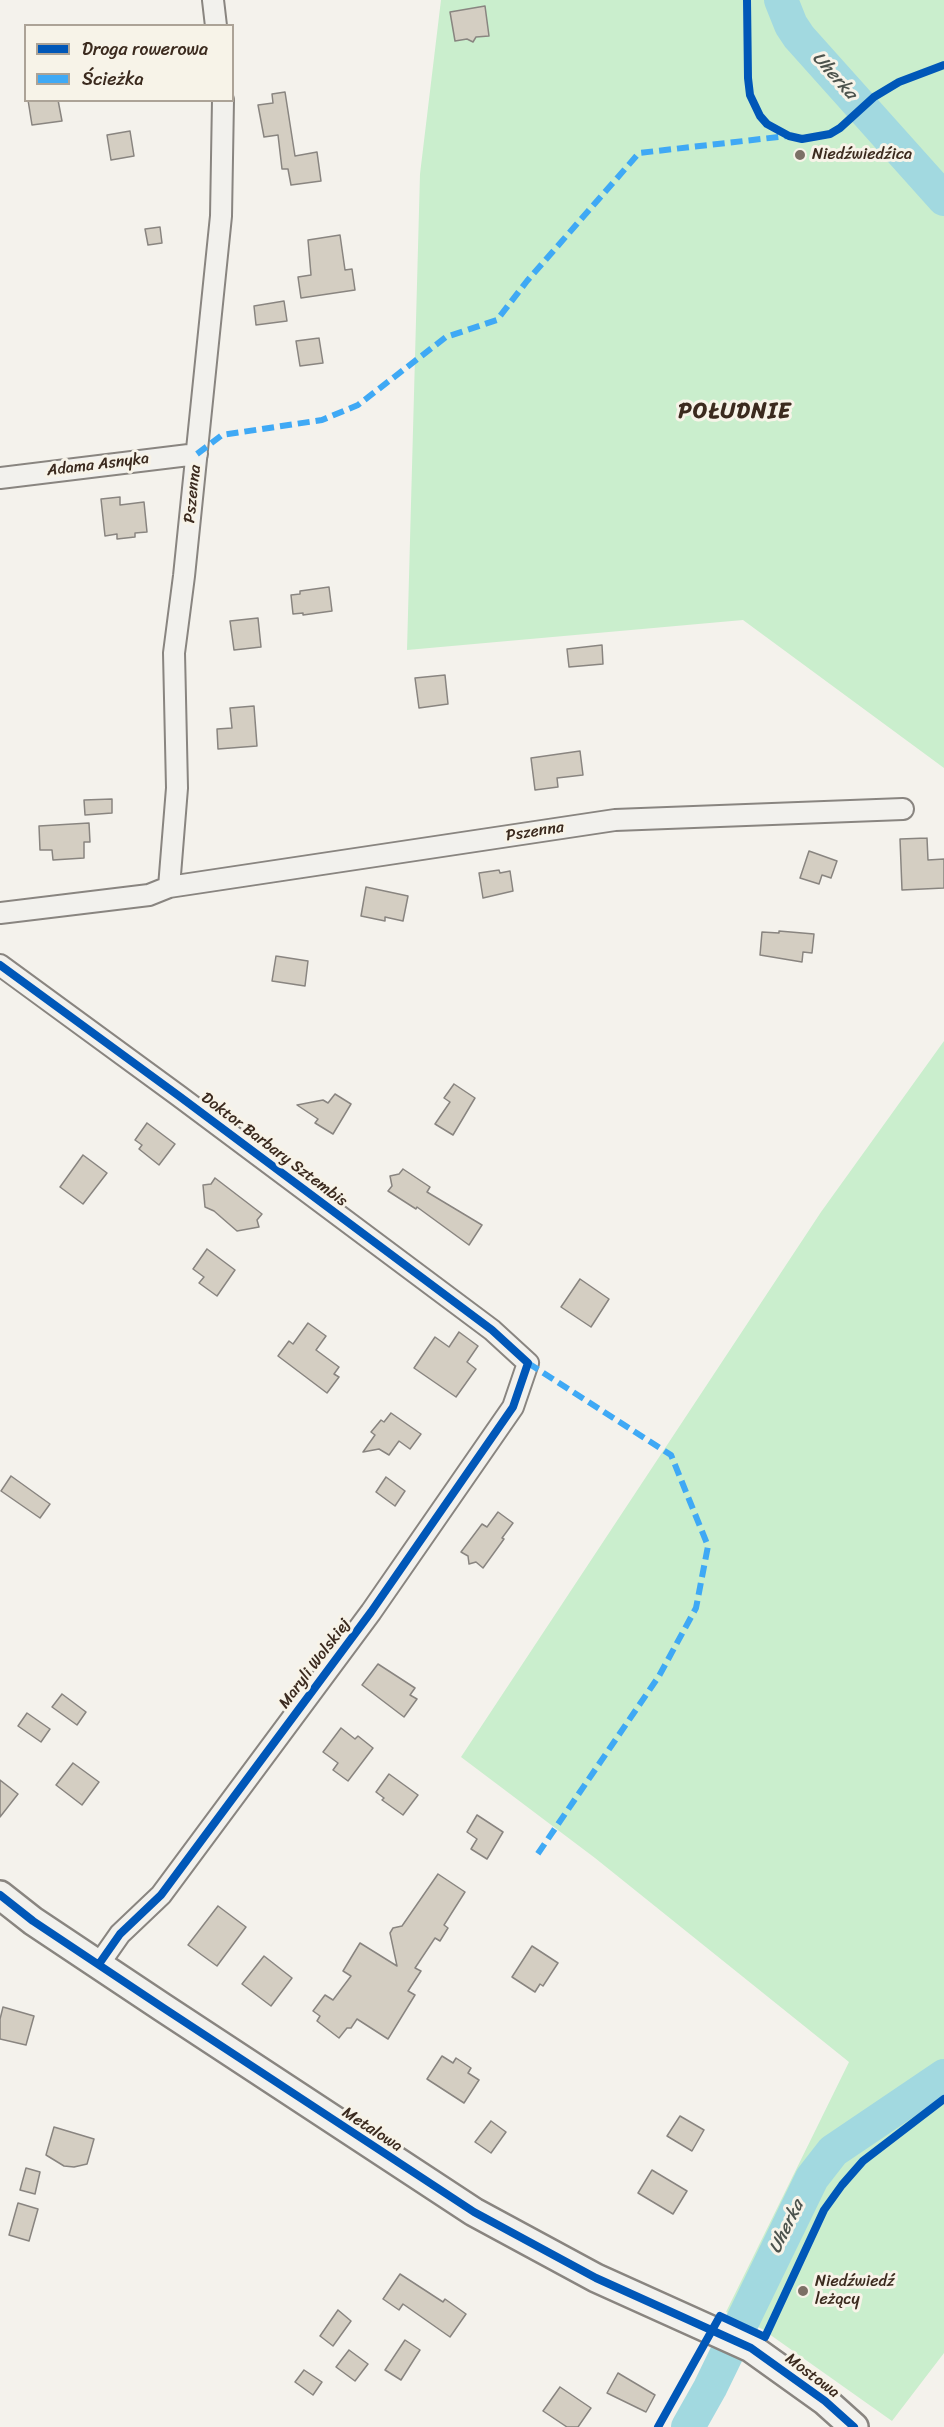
<!DOCTYPE html>
<html>
<head>
<meta charset="utf-8">
<style>
	body { margin:0 }
	#map { position:relative; width:944px; height:2427px; overflow:hidden; background:#f4f2ec; font-family:Sriracha,sans-serif }
	canvas { display:block }
	.legend { position:absolute; left:24px; top:24px; width:210px; height:78px; box-sizing:border-box; background:#f7f3e8; border:2px solid #aca397; margin:0; padding:8px 10px; list-style:none; font-size:18px; color:#3b2a1e }
	.legend li { display:flex; align-items:center; gap:12px; height:30px }
	.legend b { width:30px; border:2px solid #aca397 }
</style>
</head>
<body>
<div id="map">
<canvas width="944" height="2427"></canvas>
<ul class="legend">
<li><b style="height:8px;background:#0057b8"></b>Droga rowerowa</li>
<li><b style="height:8px;background:#3fa9f5"></b>Ścieżka</li>
</ul>
</div>
<script>
const context = document.querySelector('canvas').getContext('2d');
context.lineJoin = 'round';
function paint(path, color) {
  context.fillStyle = color;
  context.fill(path, 'evenodd');
}
function toPath(rows) {
  const path = new Path2D();
  for (const r of rows) {
    path.moveTo(r[0], r[1]);
    for (let i = 2; i < r.length; i += 2) path.lineTo(r[i], r[i + 1]);
  }
  return path;
}
function strokePath(path, color, width, dash) {
  context.strokeStyle = color;
  context.lineWidth = width;
  context.lineCap = dash ? 'butt' : 'round';
  context.setLineDash(dash || []);
  context.stroke(path);
}
function label(font, color, halo, rows, align = 'center') {
  context.font = font + ' Sriracha,sans-serif';
  context.lineWidth = 6;
  context.setLineDash([]);
  context.textBaseline = 'middle';
  context.strokeStyle = halo;
  context.fillStyle = color;
  for (const [text, x, y, turn = 0] of rows) {
    context.save();
    context.translate(x, y);
    context.rotate((+turn || 0) * Math.PI / 180);
    context.textAlign = isNaN(turn) ? turn : align;
    if (halo) context.strokeText(text, 0, 0);
    context.fillText(text, 0, 0);
    context.restore();
  }
}
paint(toPath([
	[441,0,944,0,944,768,743,620,407,650,420,174],
	[944,1041,944,2353,892,2421,762,2329,726,2312,849,2062,595,1858,461,1757,821,1212]
]), '#caeecd');
strokePath(toPath([
	[781,0,791,25,799,37,944,199],
	[688,2427,710,2388,812,2178,833,2151,944,2076]
]), '#a2d9e0', 34);
const building = toPath([
	[485,6,489,36,476,37,473,42,467,39,455,41,450,12,485,6],
	[285,92,295,156,317,152,321,181,291,185,288,169,282,169,278,135,264,137,258,105,273,103,272,94,285,92],
	[28,100,58,100,62,121,32,125,28,100],
	[130,131,134,156,111,160,107,135,130,131],
	[160,227,162,243,148,245,145,229,160,227],
	[340,235,345,270,352,269,355,290,301,298,298,277,311,275,308,240,340,235],
	[284,301,287,321,256,325,254,306,284,301],
	[319,338,323,363,300,366,296,341,319,338],
	[120,497,120,505,144,502,147,532,135,533,135,537,117,539,117,534,105,536,101,499,120,497],
	[329,587,332,611,303,615,303,613,293,614,291,595,300,594,300,591,329,587],
	[258,618,261,647,234,650,230,621,258,618],
	[602,645,603,664,569,667,567,649,602,645],
	[445,675,448,704,419,708,415,678,445,675],
	[254,706,257,746,218,749,217,729,232,728,230,708,254,706],
	[580,751,583,775,557,778,558,787,535,790,531,758,580,751],
	[112,799,112,813,85,815,84,800,112,799],
	[89,823,90,842,84,842,84,858,53,860,52,850,40,850,39,826,89,823],
	[927,838,928,860,944,859,944,888,902,890,900,839,927,838],
	[809,851,837,861,831,878,822,875,819,884,800,878,809,851],
	[499,870,500,873,510,871,513,891,483,898,479,873,499,870],
	[366,887,408,896,403,921,385,917,385,921,361,916,366,887],
	[779,931,814,934,812,953,803,952,802,962,760,955,762,932,779,933,779,931],
	[276,956,308,961,305,986,272,981,276,956],
	[454,1084,475,1098,453,1135,435,1124,450,1102,444,1098,454,1084],
	[335,1094,351,1104,333,1134,315,1123,318,1119,297,1105,323,1100,328,1103,335,1094],
	[147,1123,175,1144,159,1165,139,1149,142,1145,135,1140,147,1123],
	[83,1155,107,1173,83,1204,60,1187,83,1155],
	[403,1169,430,1187,427,1192,482,1225,469,1245,417,1207,416,1209,388,1191,392,1186,390,1176,399,1174,403,1169],
	[215,1178,262,1214,257,1220,259,1227,237,1231,214,1211,205,1207,203,1185,211,1184,215,1178],
	[207,1249,235,1270,217,1296,199,1283,204,1277,193,1269,207,1249],
	[580,1279,609,1299,591,1327,561,1307,580,1279],
	[308,1323,326,1336,316,1350,339,1367,334,1374,339,1377,327,1393,278,1356,289,1341,293,1344,308,1323],
	[459,1332,478,1346,467,1362,476,1369,456,1397,414,1368,435,1337,449,1347,459,1332],
	[391,1413,421,1434,410,1449,399,1441,389,1455,379,1449,363,1452,375,1435,371,1432,381,1420,384,1422,391,1413],
	[11,1476,50,1504,40,1518,1,1491,11,1476],
	[386,1477,405,1491,395,1506,376,1492,386,1477],
	[498,1512,513,1523,502,1538,504,1539,483,1568,476,1562,469,1564,468,1556,461,1552,482,1524,487,1527,498,1512],
	[378,1664,415,1688,410,1695,417,1699,404,1717,362,1685,378,1664],
	[62,1694,86,1712,77,1725,52,1707,62,1694],
	[27,1713,50,1729,41,1742,18,1726,27,1713],
	[341,1728,355,1739,358,1736,373,1748,348,1781,333,1770,338,1763,323,1752,341,1728],
	[73,1763,99,1782,82,1805,56,1785,73,1763],
	[389,1774,418,1795,403,1815,382,1800,384,1798,376,1792,389,1774],
	[0,1780,18,1794,0,1817,0,1780],
	[477,1815,503,1832,487,1859,471,1849,477,1839,467,1832,477,1815],
	[438,1874,465,1892,444,1925,448,1928,440,1941,435,1938,415,1968,421,1971,408,1991,415,1995,388,2039,357,2019,351,2028,347,2028,339,2038,317,2021,320,2016,313,2011,325,1995,333,2000,351,1976,343,1971,360,1943,397,1966,390,1933,393,1928,402,1926,438,1874],
	[218,1906,246,1927,217,1966,188,1945,218,1906],
	[532,1946,558,1963,543,1986,540,1984,535,1992,512,1977,532,1946],
	[264,1956,292,1978,271,2006,242,1984,264,1956],
	[3,2007,34,2016,26,2045,0,2039,0,2019,3,2007],
	[442,2056,453,2063,456,2058,471,2068,468,2073,479,2080,464,2103,427,2079,442,2056],
	[680,2116,704,2130,692,2151,667,2136,680,2116],
	[491,2121,506,2132,491,2153,475,2142,491,2121],
	[54,2127,94,2139,87,2164,74,2167,64,2166,46,2155,54,2127],
	[26,2168,40,2172,35,2194,20,2190,26,2168],
	[652,2170,687,2191,673,2214,638,2193,652,2170],
	[18,2203,38,2209,29,2241,9,2235,18,2203],
	[400,2274,443,2302,445,2299,466,2314,450,2337,403,2304,399,2310,383,2299,400,2274],
	[338,2310,351,2321,333,2346,320,2336,338,2310],
	[405,2340,420,2350,401,2380,385,2370,405,2340],
	[349,2350,368,2364,355,2381,336,2367,349,2350],
	[304,2370,322,2382,313,2395,295,2382,304,2370],
	[618,2373,655,2395,646,2412,607,2393,618,2373],
	[560,2387,591,2408,578,2427,567,2427,543,2411,560,2387]
]);
paint(building, '#d4cec2');
strokePath(building, '#898580', 1.5);
const street = toPath([
	[213,0,216,26],
	[0,478,197,454],
	[169,887,177,788,174,653,184,576,221,216,223,100],
	[0,913,149,895,169,887,615,820,903,809],
	[0,965,179,1096,492,1330,528,1363,513,1407,371,1612,161,1895,120,1934,99,1964]
]);
const secondary = toPath([
	[0,1895,33,1921,162,2007,474,2212,596,2278,751,2348,825,2401,854,2427]
]);
strokePath(street, '#898580', 24);
strokePath(secondary, '#898580', 32);
strokePath(street, '#f2f1ed', 20);
strokePath(secondary, '#f2f1ed', 27);
strokePath(toPath([
	[197,454,222,435,322,420,358,405,446,337,497,320,527,281,639,153,787,136],
	[528,1363,671,1455,708,1546,696,1608,659,1676,537,1855]
]), '#3fa9f5', 6, [12, 6]);
strokePath(toPath([
	[747,0,748,78,750,95,760,116,767,124,789,136,802,139,830,134,840,128,874,97,899,82,944,65],
	[0,965,179,1096,492,1330,528,1363,513,1407,371,1612,161,1895,120,1934,99,1964],
	[0,1895,33,1921,162,2007,474,2212,596,2278,751,2348,825,2401,854,2427],
	[658,2427,720,2316,765,2337,824,2210,842,2185,863,2161,944,2099]
]), '#0057b8', 8);
for (const [x, y, r, color] of [
	[800,155,6,"#7c7066"],
	[803,2291,6,"#7c7066"]
]) {
  const dot = new Path2D();
  dot.arc(x, y, r, 0, 2 * Math.PI);
  context.fillStyle = color;
  context.fill(dot);
  strokePath(dot, '#f7f3e8', 2);
}
label('16px', '#3b2a1e', '#f7f3e8', [
	["Niedźwiedźica",812,155],
	["Niedźwiedź",815,2282],
	["leżący",815,2300]
], 'left');
label('16px', '#3b2a1e', '#f7f3e8', [
	["Adama Asnyka",98,465,-7],
	["Pszenna",193,494,-84],
	["Pszenna",535,832,-9],
	["Doktor Barbary Sztembis",274,1150,37],
	["Maryli Wolskiej",315,1664,-53],
	["Metalowa",372,2130,33],
	["Mostowa",812,2376,37]
]);
label('italic 18px', '#4c534d', '#f7f3e8', [
	["Uherka",834,76,48],
	["Uherka",787,2227,-64]
]);
context.letterSpacing = '1.5px';
label('bold 22px', '#3b2a1e', '#f7f3e8', [
	["POŁUDNIE",735,412]
]);
context.letterSpacing = '0px';
</script>
</body>
</html>
